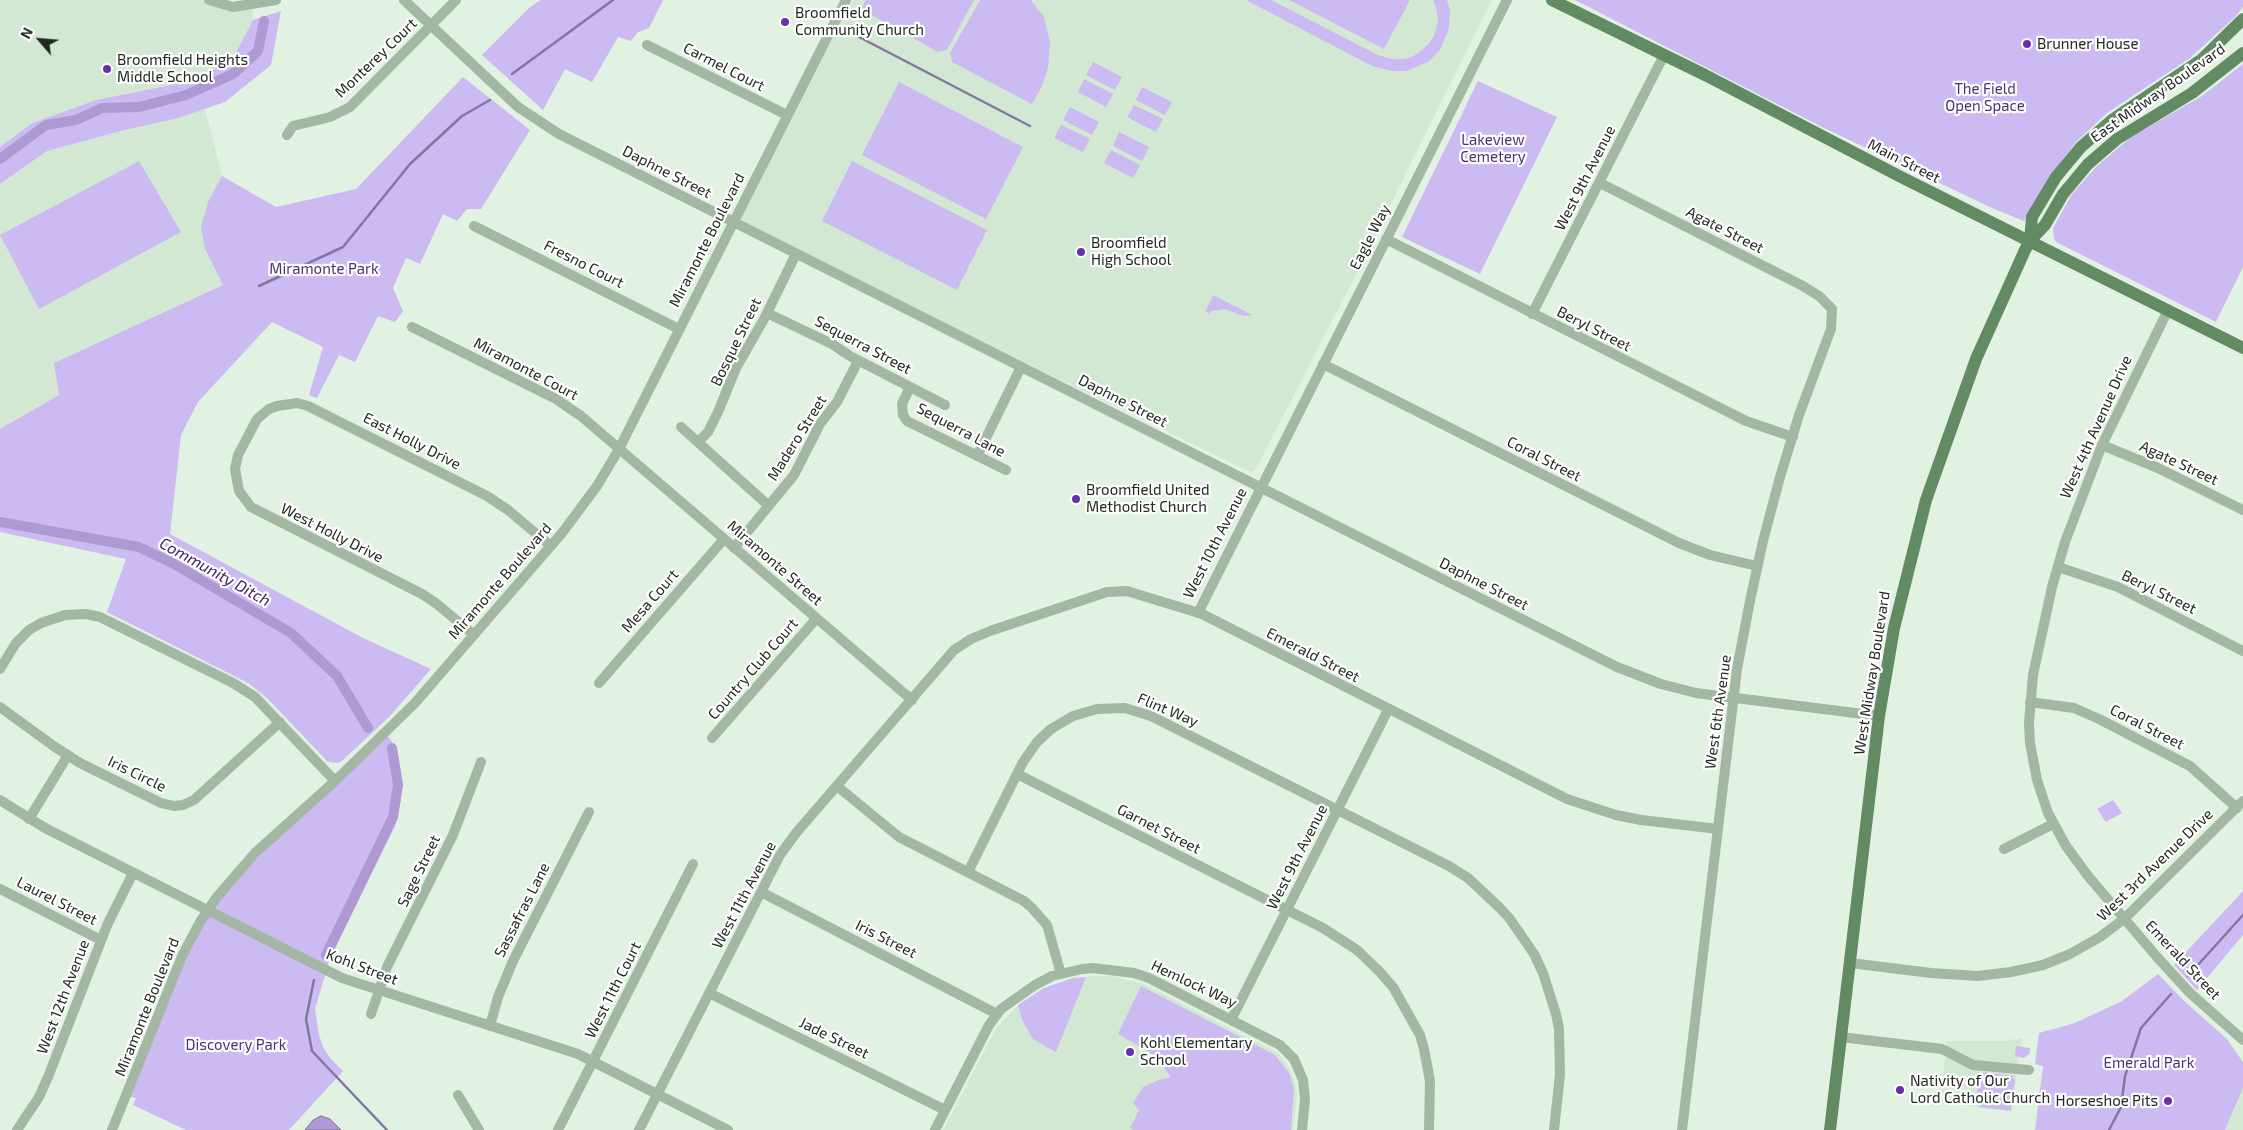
<!DOCTYPE html>
<html>
<head>
<meta charset="utf-8">
<style>
	body { margin:0 }
	#map { position:relative; width:2243px; height:1130px; overflow:hidden; background:#e1f1e2; font-family:"Exo 2",sans-serif }
	canvas { display:block }
	.north { position:absolute; left:15px; top:15px; width:50px; height:50px; -webkit-text-stroke:4px #fff; paint-order:stroke; rotate:297deg; font-size:14px; font-weight:700; line-height:20px; text-align:center; color:#222822 }
	.north::after { content:''; display:block; margin:auto; width:18px; height:22px; background:#222822; clip-path:polygon(50% 0,100% 100%,50% 72%,0 100%) }
</style>
</head>
<body>
<div id="map">
<canvas width="2243" height="1130"></canvas>
<div class="north">N</div>
</div>
<script>
const context = document.querySelector('canvas').getContext('2d');
context.lineJoin = 'round';
function paint(path, color) {
  context.fillStyle = color;
  context.fill(path, 'evenodd');
}
function toPath(rows) {
  const path = new Path2D();
  for (const r of rows) {
    path.moveTo(r[0], r[1]);
    for (let i = 2; i < r.length; i += 2) path.lineTo(r[i], r[i + 1]);
  }
  return path;
}
function strokePath(path, color, width, dash) {
  context.strokeStyle = color;
  context.lineWidth = width;
  context.lineCap = dash ? 'butt' : 'round';
  context.setLineDash(dash || []);
  context.stroke(path);
}
function label(font, color, halo, rows, align = 'center') {
  context.font = font + ' "Exo 2",sans-serif';
  context.lineWidth = 4.5;
  context.setLineDash([]);
  context.textBaseline = 'middle';
  context.strokeStyle = halo;
  context.fillStyle = color;
  for (const [text, x, y, turn = 0] of rows) {
    context.save();
    context.translate(x, y);
    context.rotate((+turn || 0) * Math.PI / 180);
    context.textAlign = isNaN(turn) ? turn : align;
    if (halo) context.strokeText(text, 0, 0);
    context.fillText(text, 0, 0);
    context.restore();
  }
}
paint(toPath([
	[0,0,209,0,252,5,253,20,233,58,196,80,96,100,32,123,0,147],
	[853,0,1492,0,1352,282,1256,469,1251,472,733,222],
	[205,109,222,176,208,202,205,249,224,285,54,363,59,395,0,429,0,184,47,151],
	[1095,976,1111,976,1144,984,1278,1053,1291,1071,1295,1083,1297,1096,1293,1130,943,1130,996,1029,1014,1009,1044,988,1073,978],
	[2022,1038,2011,1111,1940,1103,1947,1041,2004,1041],
	[2243,1088,2243,1130,2225,1130,2237,1103]
]), '#d2e8d2');
paint(toPath([
	[540,0,663,0,649,28,638,32,631,41,618,37,592,82,565,69,543,110,482,55,529,8],
	[866,0,974,0,947,50,938,52,861,9],
	[980,0,1031,0,1044,17,1050,42,1048,68,1041,88,1032,104,952,62,950,53],
	[1246,0,1271,0,1378,55,1392,59,1405,59,1414,56,1429,44,1434,36,1438,22,1437,11,1433,0,1447,0,1450,11,1449,28,1440,50,1428,62,1406,71,1391,71,1372,66],
	[1289,0,1410,0,1384,49],
	[1575,0,2243,0,2243,7,2235,17,2190,58,2107,113,2077,141,2050,176,2024,221,1992,208,1822,127],
	[281,11,271,65,225,102,178,118,125,130,47,151,0,184,0,147,32,123,96,100,196,80,233,58,253,20],
	[1093,62,1122,77,1115,90,1086,75],
	[2243,64,2243,267,2216,322,2058,243,2054,239,2053,228,2072,194,2097,166,2131,137,2202,96],
	[463,77,530,130,481,209,467,209,457,221,443,214,420,264,406,258,393,288,403,311,395,322,378,316,355,362,339,355,317,398,309,395,323,347,272,322,198,402,181,435,170,534,363,638,431,669,389,717,343,760,338,763,328,762,267,698,248,683,107,612,126,559,0,532,0,429,59,395,54,363,223,285,205,249,201,227,208,202,222,176,276,207,356,189],
	[1084,79,1113,94,1106,107,1078,92],
	[1478,81,1557,117,1480,274,1402,237],
	[899,82,1023,147,986,219,862,155],
	[1142,87,1172,102,1165,115,1136,100],
	[1134,105,1163,119,1156,132,1127,117],
	[1070,107,1099,122,1092,135,1063,120],
	[1061,125,1090,139,1083,152,1054,138],
	[1119,132,1149,147,1142,161,1113,146],
	[1111,150,1140,165,1133,178,1104,163],
	[139,161,181,232,39,309,0,235],
	[852,161,987,230,957,290,822,221],
	[1213,295,1252,315,1244,316,1224,309,1212,311,1208,314,1206,310],
	[386,733,395,747,401,772,401,799,395,826,329,961,315,1009,319,1035,324,1049,331,1059,343,1071,289,1130,186,1130,133,1105,136,1098,127,1096,164,999,216,898],
	[2113,800,2122,813,2106,822,2097,809],
	[2243,891,2243,935,2197,990,2174,965],
	[2158,974,2183,1000,2227,1039,2243,1062,2243,1088,2225,1130,2035,1130,2043,1066,2035,1064,2039,1033,2075,1023,2122,1001],
	[1086,977,1056,1052,1033,1039,1022,1020,1018,1005,1044,988,1073,978],
	[1141,986,1275,1055,1289,1073,1294,1089,1291,1130,1134,1130,1130,1128,1139,1110,1133,1103,1143,1087,1159,1080,1171,1077,1154,1055,1118,1034],
	[2016,1046,2030,1048,2030,1053,2024,1058,2015,1056],
	[1983,1072,2012,1076,2015,1080,2011,1111,1979,1107,1979,1104,1976,1104,1978,1085,1981,1085]
]), '#ccbaf2');
const water = toPath([
	[321,1116,330,1119,341,1130,305,1130,313,1120,321,1116]
]);
paint(water, '#ad99d4');
strokePath(water, '#83779f', 1);
strokePath(toPath([
	[859,37,1030,126],
	[512,74,613,0],
	[259,286,343,247,410,164,462,116,490,100],
	[2188,976,2243,915],
	[314,980,306,1019,312,1051,387,1130],
	[2109,1130,2121,1107,2125,1076,2141,1028,2171,994]
]), '#83779f', 2.5);
strokePath(toPath([
	[0,159,46,125,76,120,102,108,139,107,186,95,233,74,258,51,264,21],
	[0,522,139,547,174,564,291,633,337,676,368,728],
	[326,955,393,817,398,785,392,748]
]), '#ad99d4', 10);
strokePath(toPath([
	[209,0,233,7,276,0],
	[404,0,518,107,559,134,1617,667,1661,684,1696,693,1879,716],
	[647,45,787,115],
	[287,135,293,126,330,117,350,107,456,0],
	[1600,183,1803,286,1819,296,1832,309,1831,329,1799,415,1780,477,1763,541,1750,601,1737,669,1682,1130],
	[474,226,679,329],
	[1386,239,1746,421,1793,437],
	[2168,310,2102,445,2065,542,2052,587,2033,675,2029,723,2030,743,2037,780,2048,813,2066,846,2088,876,2157,957,2190,993,2243,1040],
	[767,313,832,344,850,356,945,405],
	[1532,314,1664,55],
	[412,327,556,399,581,416,912,700],
	[1323,364,1679,543,1710,555,1757,566],
	[910,387,902,404,903,415,907,421,1006,470],
	[681,427,769,506],
	[698,442,708,432,718,412,736,368,764,319,796,254],
	[2102,445,2158,468,2243,510],
	[977,456,1021,367],
	[734,548,794,475,820,424,837,402,858,361],
	[2058,567,2118,587,2243,651],
	[1198,613,1507,0],
	[474,635,437,604,422,594,251,507,239,491,235,469,238,455,257,419,269,409,277,406,297,403,308,406,487,496,508,510,551,546],
	[0,669,16,643,29,630,41,623,65,615,86,614,100,617,233,683,255,697,335,781],
	[599,683,724,539],
	[2030,702,2074,708,2099,719,2190,766,2237,808],
	[0,707,55,747,80,763,161,803,174,806,183,805,194,800,280,722],
	[712,738,816,619],
	[1017,774,1323,928,1357,950,1379,971,1393,987,1420,1035,1424,1049,1430,1081,1429,1130],
	[837,786,899,837,1024,901,1032,908,1047,925,1061,974],
	[0,800,45,828,342,978,578,1054,728,1130],
	[29,819,68,755],
	[2004,849,2053,824],
	[968,872,1023,762,1037,742,1051,729,1073,716,1097,709,1125,708,1151,716,1449,866,1468,878,1500,908,1510,919,1534,954,1543,973,1556,1014,1559,1029,1560,1074,1554,1130],
	[0,889,101,940],
	[761,892,997,1014],
	[1850,963,1931,973,1978,976,2011,972,2043,965,2070,954,2100,937,2124,919,2243,801],
	[709,993,945,1110],
	[371,1014,387,967,453,835,481,762],
	[1232,1018,1388,710],
	[490,1026,498,997,513,961,589,812],
	[1840,1037,1942,1049,1973,1065,2029,1070],
	[458,1095,479,1130],
	[17,1130,39,1097,48,1077,108,923,133,873],
	[112,1130,182,956,200,922,216,898,255,853,335,781,415,703,562,533,597,486,619,449,846,0],
	[558,1130,693,864],
	[639,1130,780,855,796,833,954,650,971,639,990,631,1107,592,1127,591,1202,614,1567,799,1616,815,1641,820,1718,829],
	[935,1130,989,1025,1001,1009,1035,985,1052,976,1082,969,1093,968,1134,973,1149,978,1280,1045,1294,1059,1303,1080,1305,1099,1302,1130]
]), '#a2b8a2', 10);
strokePath(toPath([
	[1552,0,1705,75,1901,177,2243,348],
	[2030,241,2032,217,2056,177,2081,147,2112,120,2201,60,2243,19],
	[1830,1130,1879,716,1894,628,1926,500,1976,359,2025,250,2030,241,2045,225,2063,194,2088,164,2117,139,2192,93,2243,53]
]), '#628b64', 12);
for (const [x, y, r, color] of [
	[785,22,5,"#6731a8"],
	[2027,44,5,"#6731a8"],
	[107,69,5,"#6731a8"],
	[1081,252,5,"#6731a8"],
	[1076,499,5,"#6731a8"],
	[1130,1052,5,"#6731a8"],
	[1900,1090,5,"#6731a8"],
	[2168,1101,5,"#6731a8"]
]) {
  const dot = new Path2D();
  dot.arc(x, y, r, 0, 2 * Math.PI);
  context.fillStyle = color;
  context.fill(dot);
  strokePath(dot, '#fff', 2);
}
label('15px', '#222822', '#fff', [
	["Broomfield",795,13],
	["Community Church",795,30],
	["Brunner House",2037,44],
	["Broomfield Heights",117,60],
	["Middle School",117,77],
	["Broomfield",1091,243],
	["High School",1091,260],
	["Broomfield United",1086,490],
	["Methodist Church",1086,507],
	["Kohl Elementary",1140,1043],
	["School",1140,1060],
	["Nativity of Our",1910,1081],
	["Lord Catholic Church",1910,1098],
	["Horseshoe Pits",2158,1101,"right"]
], 'left');
label('15px', '#222822', '#fff', [
	["Monterey Court",376,58,-44],
	["Carmel Court",724,67,27],
	["East Midway Boulevard",2158,93,-35],
	["Main Street",1904,161,27],
	["Daphne Street",667,172,27],
	["West 9th Avenue",1585,178,-63],
	["Agate Street",1725,230,27],
	["Eagle Way",1370,237,-63],
	["Miramonte Boulevard",707,240,-63],
	["Fresno Court",584,264,27],
	["Beryl Street",1594,329,27],
	["Bosque Street",736,342,-64],
	["Sequerra Street",863,345,28],
	["Miramonte Court",526,369,28],
	["Daphne Street",1123,401,27],
	["West 4th Avenue Drive",2096,427,-66],
	["Sequerra Lane",961,430,28],
	["Madero Street",797,438,-58],
	["East Holly Drive",412,441,27],
	["Coral Street",1544,459,27],
	["Agate Street",2179,463,25],
	["West Holly Drive",332,533,27],
	["West 10th Avenue",1215,543,-63],
	["Miramonte Street",775,563,41],
	["Miramonte Boulevard",500,581,-49],
	["Daphne Street",1484,584,27],
	["Beryl Street",2159,592,26],
	["Mesa Court",650,601,-49],
	["Emerald Street",1313,655,27],
	["Country Club Court",753,669,-49],
	["West Midway Boulevard",1872,673,-81],
	["Flint Way",1168,710,23],
	["West 6th Avenue",1718,712,-82],
	["Coral Street",2147,727,27],
	["Iris Circle",137,774,26],
	["Garnet Street",1159,829,27],
	["West 9th Avenue",1297,857,-63],
	["West 3rd Avenue Drive",2155,865,-44],
	["Sage Street",419,871,-64],
	["West 11th Avenue",744,895,-62],
	["Laurel Street",57,901,27],
	["Sassafras Lane",522,910,-63],
	["Iris Street",886,939,27],
	["Emerald Street",2183,960,47],
	["Kohl Street",362,967,21],
	["Hemlock Way",1194,984,25],
	["West 11th Court",613,990,-63],
	["West 12th Avenue",63,997,-69],
	["Miramonte Boulevard",147,1007,-68],
	["Jade Street",834,1038,26]
]);
label('15px', '#4d3177', '#fff', [
	["The Field",1985,89],
	["Open Space",1985,106],
	["Lakeview",1493,140],
	["Cemetery",1493,157],
	["Miramonte Park",324,269],
	["Discovery Park",236,1045],
	["Emerald Park",2149,1063]
]);
label('italic 16px', '#3e2165', '#fff', [
	["Community Ditch",215,572,29]
]);
</script>
</body>
</html>
